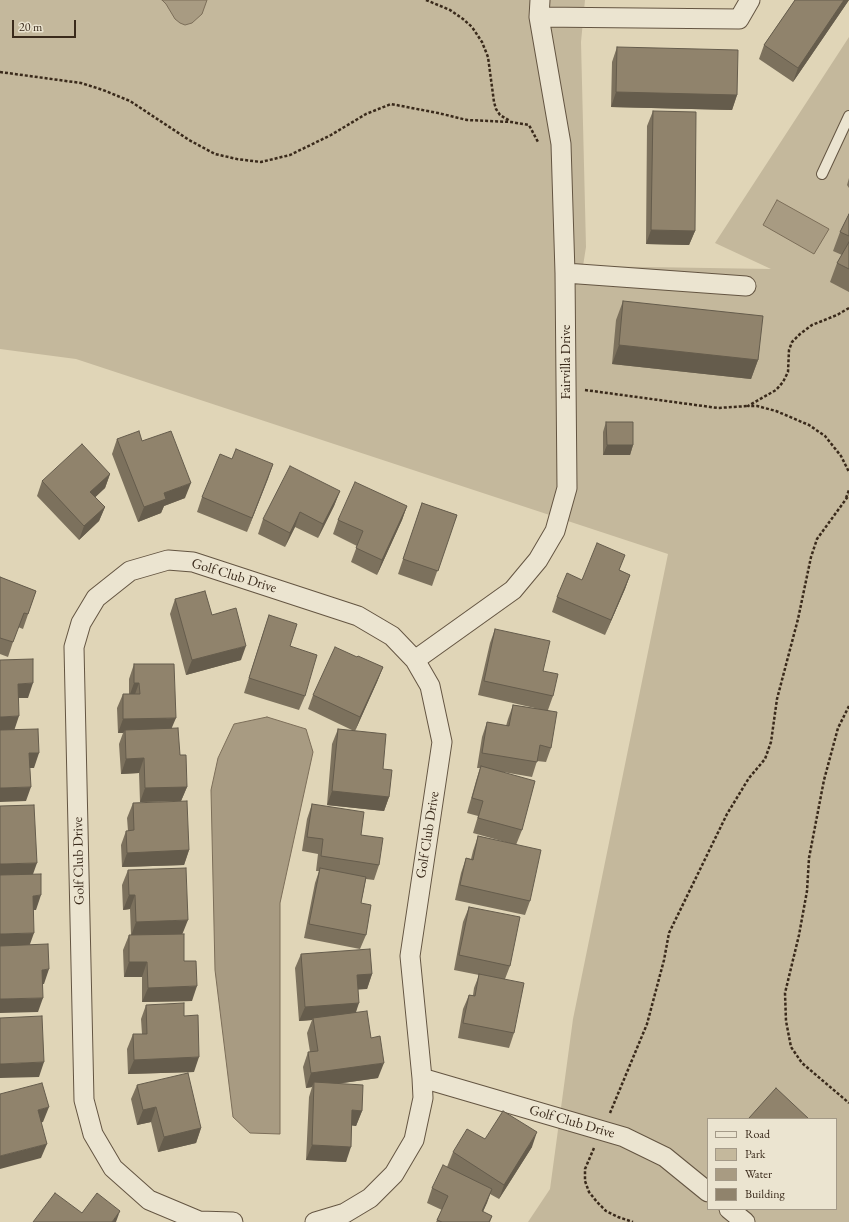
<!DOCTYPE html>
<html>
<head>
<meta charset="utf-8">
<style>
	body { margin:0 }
	#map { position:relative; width:849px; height:1222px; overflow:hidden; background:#e0d5b7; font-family:"EB Garamond",serif }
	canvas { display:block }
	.legend { position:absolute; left:707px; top:1118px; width:130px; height:92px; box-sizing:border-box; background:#ebe4d0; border:1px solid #a49a88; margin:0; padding:5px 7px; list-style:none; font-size:12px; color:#3a2a1b }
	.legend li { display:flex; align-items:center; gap:8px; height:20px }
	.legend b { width:20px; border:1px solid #a49a88 }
	.scale { position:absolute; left:12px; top:20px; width:64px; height:18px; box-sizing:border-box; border:2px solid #3a2a1b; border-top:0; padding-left:5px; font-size:12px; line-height:14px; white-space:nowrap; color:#3a2a1b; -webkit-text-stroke:3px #ebe4d0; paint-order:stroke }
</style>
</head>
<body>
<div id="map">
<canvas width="849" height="1222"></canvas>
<ul class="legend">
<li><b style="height:5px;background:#ebe4d0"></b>Road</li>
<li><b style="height:11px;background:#c4b89c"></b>Park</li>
<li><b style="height:11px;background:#a89b82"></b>Water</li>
<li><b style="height:11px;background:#90836c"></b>Building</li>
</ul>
<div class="scale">20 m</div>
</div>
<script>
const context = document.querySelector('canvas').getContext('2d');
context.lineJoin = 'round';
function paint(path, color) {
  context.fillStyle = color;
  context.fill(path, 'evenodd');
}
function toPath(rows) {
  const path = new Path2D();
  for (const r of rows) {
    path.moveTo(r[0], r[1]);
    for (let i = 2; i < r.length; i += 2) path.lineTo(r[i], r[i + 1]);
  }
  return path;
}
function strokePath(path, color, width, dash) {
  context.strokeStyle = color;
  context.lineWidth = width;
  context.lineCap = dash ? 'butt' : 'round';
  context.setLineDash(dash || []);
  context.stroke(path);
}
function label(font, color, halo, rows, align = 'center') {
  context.font = font + ' "EB Garamond",serif';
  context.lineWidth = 3.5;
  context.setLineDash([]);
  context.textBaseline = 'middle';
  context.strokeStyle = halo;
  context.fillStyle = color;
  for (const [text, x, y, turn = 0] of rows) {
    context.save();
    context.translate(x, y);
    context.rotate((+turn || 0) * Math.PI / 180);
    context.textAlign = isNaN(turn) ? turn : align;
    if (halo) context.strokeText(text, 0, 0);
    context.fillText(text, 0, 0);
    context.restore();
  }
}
paint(toPath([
	[0,0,585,0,581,42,586,247,583,266,771,269,715,243,849,37,849,1222,528,1222,550,1189,573,1019,668,554,76,359,0,349],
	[708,1119,836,1119,836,1209,708,1209]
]), '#c4b89c');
const water = toPath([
	[162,0,207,0,202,14,192,23,185,25,180,23,175,19,166,4,162,0],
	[777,200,829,229,814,254,763,225,777,200],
	[267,717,306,729,313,752,280,903,280,1134,250,1133,233,1117,215,970,211,790,218,758,234,724,267,717]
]);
paint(water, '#a89b82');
strokePath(water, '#7c6e59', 1);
const lane = toPath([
	[822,174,849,116]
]);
const street = toPath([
	[539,17,739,19,750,0],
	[565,273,746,286],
	[415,660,513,590,538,560,555,531,567,488,565,273,561,144,539,17,540,0],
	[422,1078,624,1137,665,1157,708,1192],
	[729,1209,745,1222],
	[233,1222,199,1221,149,1200,113,1168,93,1134,84,1100,74,647,81,623,96,598,130,571,168,560,193,562,358,616,392,636,415,660,430,686,442,742,410,956,422,1078,423,1098,414,1140,394,1174,370,1198,345,1213,315,1222]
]);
strokePath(lane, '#645542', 12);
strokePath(street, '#645542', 21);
strokePath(toPath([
	[426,0,450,10,463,19,472,27,482,42,488,57,494,102,496,109,500,115,510,121],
	[0,72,81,83,103,90,130,101,189,140,215,154,237,159,261,162,290,155,331,135,366,114,391,104,438,113,467,120,511,122,529,125,538,142],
	[849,308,837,315,812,325,800,334,792,342,789,350,788,372,783,382,776,390,748,406,757,406,776,411,809,425,825,436,841,456,849,472],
	[585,390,718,408,748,406],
	[846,498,849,490],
	[849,706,838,728,824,780,809,858,807,891,799,935,785,993,786,1021,791,1047,802,1063,849,1103],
	[610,1113,647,1024,664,960,669,933,727,814,749,778,765,759,771,742,777,699,798,619,811,557,817,539,849,495],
	[594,1148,585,1169,585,1181,589,1192,597,1202,606,1211,618,1217,633,1222]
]), '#3a2a1b', 2.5, [3, 2]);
strokePath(lane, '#ebe4d0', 10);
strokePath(street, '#ebe4d0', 19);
paint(toPath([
	[795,0,849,0,793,82,759,59,764,45],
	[617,47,737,95,732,110,611,107,612,62],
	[653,111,695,231,689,245,646,244,647,126],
	[849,178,849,188,847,185],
	[849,214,849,292,830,282,837,263,842,255,833,251,840,232],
	[623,301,758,360,751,379,612,364,616,320],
	[606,422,633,445,630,455,603,455,603,432],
	[117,439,142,441,185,498,164,506,161,513,138,522,112,454],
	[232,459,273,464,247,532,197,512,202,497],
	[110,474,105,488,95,497,105,507,99,521,79,540,37,496,42,481],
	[340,491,334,506,318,538,295,527,285,547,258,534,263,519],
	[422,503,457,515,432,586,398,574],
	[407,506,402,520,377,575,351,562,357,546,333,534,338,520],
	[620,570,630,575,625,589,605,635,552,612,557,597],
	[0,577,36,591,23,629,18,627,8,657,0,654],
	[175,599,212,615,241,660,186,675,170,614],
	[269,615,305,696,299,710,244,693,264,630],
	[495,629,543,671,553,696,548,710,551,748,546,762,537,761,532,777,503,772,522,830,516,845,530,901,525,915,455,900,461,873,466,858,471,859,473,851,478,836,516,845,473,833,478,816,467,813,476,781,480,768,477,768,482,737,487,722,506,726,508,719,513,705,539,709,478,695,490,643],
	[357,657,383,667,377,682,355,731,383,769,389,797,384,811,327,805,332,744,338,729,354,731,308,709,313,695],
	[134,664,172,728,180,755,187,787,181,801,140,802,139,773,121,774,119,744,123,733,118,733,117,708,123,694,129,694,129,679],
	[133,803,189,850,184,865,122,867,121,845,126,831,128,831,127,818],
	[312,804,361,835,379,865,374,880,366,879,361,903,366,935,360,949,304,938,315,883,319,871,316,871,318,854,302,851,307,819],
	[128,870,182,934,184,961,192,1001,142,1002,142,977,124,977,123,950,129,935,131,935,130,909,123,910,122,885],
	[469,907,510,966,505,979,514,1033,509,1048,458,1038,463,1009,469,995,473,995,474,988,479,975,454,970,463,922],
	[301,954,372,974,367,989,358,989,356,1012,371,1038,378,1078,336,1084,362,1111,356,1126,352,1125,346,1162,306,1160,309,1097,312,1087,306,1088,303,1067,308,1052,310,1052,307,1033,312,1020,299,1021,295,968],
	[146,1005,184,1016,194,1072,128,1074,127,1049,133,1034,142,1034,141,1019],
	[137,1085,201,1128,196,1143,158,1152,151,1122,137,1125,131,1099],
	[485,1139,532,1147,499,1199,490,1194,483,1212,492,1216,490,1222,436,1222,442,1210,427,1203,432,1188,447,1167,453,1152]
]), '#7c715d');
paint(toPath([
	[844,0,849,0,793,82,798,68],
	[616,92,737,95,732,110,611,107],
	[651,230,695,231,689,245,646,244],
	[619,345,758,360,751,379,612,364],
	[607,445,633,445,630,455,603,455],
	[273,464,268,479,247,532,252,518],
	[110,474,105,488,85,507,90,492],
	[191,483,185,498,164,506,161,513,138,522,144,507,164,493],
	[340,491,334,506,318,538,323,524],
	[407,506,402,520,377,575,382,560],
	[105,507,99,521,79,540,84,526],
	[300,512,295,527,285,547,290,533],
	[630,575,625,589,605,635,611,620],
	[246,646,241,660,186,675,192,660],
	[383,667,377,682,355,731,360,717],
	[33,683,28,698,12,698,18,684],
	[134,683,139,683,134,697,129,697],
	[19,716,14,731,0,731,0,717],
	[176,718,170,732,125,730,123,733,118,733,123,719],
	[29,753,39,753,34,768,24,768],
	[144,758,139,773,121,774,126,759],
	[31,787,26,801,0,802,0,788],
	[187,787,181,801,140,802,145,788],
	[332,791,389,797,384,811,327,805],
	[189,850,184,865,122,867,127,853],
	[37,863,32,877,0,879,0,864],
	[41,895,36,910,27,910,33,896],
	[129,895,135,895,130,909,123,910],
	[188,920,182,935,131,936,136,922],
	[34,933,29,947,0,948,0,934],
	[129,962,147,962,142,977,124,977],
	[49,969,44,984,36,984,42,970],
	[372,974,367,989,352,990,357,975],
	[197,986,192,1001,142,1002,148,988],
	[43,998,38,1012,0,1013,0,999],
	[359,1003,354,1018,313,1018,312,1020,299,1021,305,1007],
	[199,1057,194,1072,128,1074,134,1060],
	[44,1062,39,1077,0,1078,0,1064],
	[384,1063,378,1078,314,1087,314,1082,312,1087,306,1088,311,1073],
	[49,1107,43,1122,32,1125,38,1110],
	[156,1107,151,1122,137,1125,143,1110],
	[352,1110,362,1111,356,1126,347,1125],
	[201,1128,196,1143,158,1152,164,1137],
	[537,1132,532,1147,499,1199,504,1185],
	[47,1144,41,1158,0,1169,0,1156],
	[312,1145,351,1147,346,1162,306,1160],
	[492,1189,487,1203,478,1222,482,1211],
	[120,1211,116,1222,112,1222]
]), '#655c4c');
const building = toPath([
	[795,0,844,0,798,68,764,45,795,0],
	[617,47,738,50,737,95,616,92,617,47],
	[653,111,696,112,695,231,651,230,653,111],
	[849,214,849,236,840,232,849,214],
	[849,242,849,269,837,263,849,242],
	[623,301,763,316,758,360,619,345,623,301],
	[606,422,633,422,633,445,607,445,606,422],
	[139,431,142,441,171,431,191,483,164,493,166,499,144,507,117,439,139,431],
	[82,444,110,474,90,492,105,507,84,526,42,481,82,444],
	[236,449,273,464,252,518,202,497,220,454,232,459,236,449],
	[290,466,340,491,323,524,300,512,290,533,263,519,290,466],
	[355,482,407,506,382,560,356,548,363,531,338,520,355,482],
	[422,503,457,515,438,571,403,559,422,503],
	[597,543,625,555,619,570,630,575,611,620,557,597,567,573,582,580,597,543],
	[0,577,36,591,28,614,24,613,13,642,0,638,0,577],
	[205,591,212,615,236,608,246,646,192,660,175,599,205,591],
	[269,615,297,624,290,646,317,655,305,696,249,678,269,615],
	[495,629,550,641,543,671,558,674,553,696,484,681,495,629],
	[335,647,357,657,358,656,383,667,360,717,313,695,335,647],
	[33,659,33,683,18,684,19,716,0,717,0,660,33,659],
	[134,664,174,664,176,718,123,719,123,694,140,694,139,683,134,683,134,664],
	[513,705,557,712,551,748,540,745,537,762,482,753,487,722,509,726,513,705],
	[178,728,180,755,186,755,187,787,145,788,144,758,126,759,125,730,178,728],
	[38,729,39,753,29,753,31,787,0,788,0,730,38,729],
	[338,729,386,734,383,769,392,770,389,797,332,791,338,729],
	[481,766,535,781,522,830,478,818,483,801,472,798,481,766],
	[187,801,189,850,127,853,126,831,134,830,133,803,187,801],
	[312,804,364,812,361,835,383,838,379,865,321,856,323,839,307,837,312,804],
	[34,805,37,863,0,864,0,806,34,805],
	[478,836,541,850,530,901,460,885,466,858,473,860,478,836],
	[186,868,188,920,136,922,135,895,129,895,128,870,186,868],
	[320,868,366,877,361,903,371,905,366,935,309,924,320,868],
	[41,874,41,895,33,896,34,933,0,934,0,875,41,874],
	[469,907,520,917,510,966,459,955,469,907],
	[184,934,184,961,196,961,197,986,148,988,147,962,129,962,129,935,184,934],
	[48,944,49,969,42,970,43,998,0,999,0,946,48,944],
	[370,949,372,974,357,975,359,1003,305,1007,301,954,370,949],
	[479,974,524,983,514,1033,463,1023,469,995,475,996,479,974],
	[184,1003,184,1016,198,1015,199,1057,134,1060,133,1034,147,1034,146,1005,184,1003],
	[367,1011,371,1038,380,1036,384,1063,311,1073,308,1052,318,1051,313,1018,367,1011],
	[42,1016,44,1062,0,1064,0,1018,42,1016],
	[188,1073,201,1128,164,1137,156,1107,143,1110,137,1085,188,1073],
	[314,1082,363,1085,362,1111,352,1110,351,1147,312,1145,314,1082],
	[42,1083,49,1107,38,1110,47,1144,0,1156,0,1094,42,1083],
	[776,1088,809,1119,751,1119,749,1118,776,1088],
	[503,1111,537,1132,504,1185,453,1152,467,1129,485,1139,503,1111],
	[443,1165,492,1189,482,1211,492,1216,489,1222,442,1222,437,1220,448,1196,432,1188,443,1165],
	[55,1193,82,1213,97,1193,120,1211,112,1222,33,1222,55,1193]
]);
paint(building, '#90836c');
strokePath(building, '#655c4c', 1);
label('14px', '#3a2a1b', '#ebe4d0', [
	["Fairvilla Drive",566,362,-90],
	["Golf Club Drive",234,576,17],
	["Golf Club Drive",428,835,-81],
	["Golf Club Drive",79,861,-91],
	["Golf Club Drive",572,1122,16]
]);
</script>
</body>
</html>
